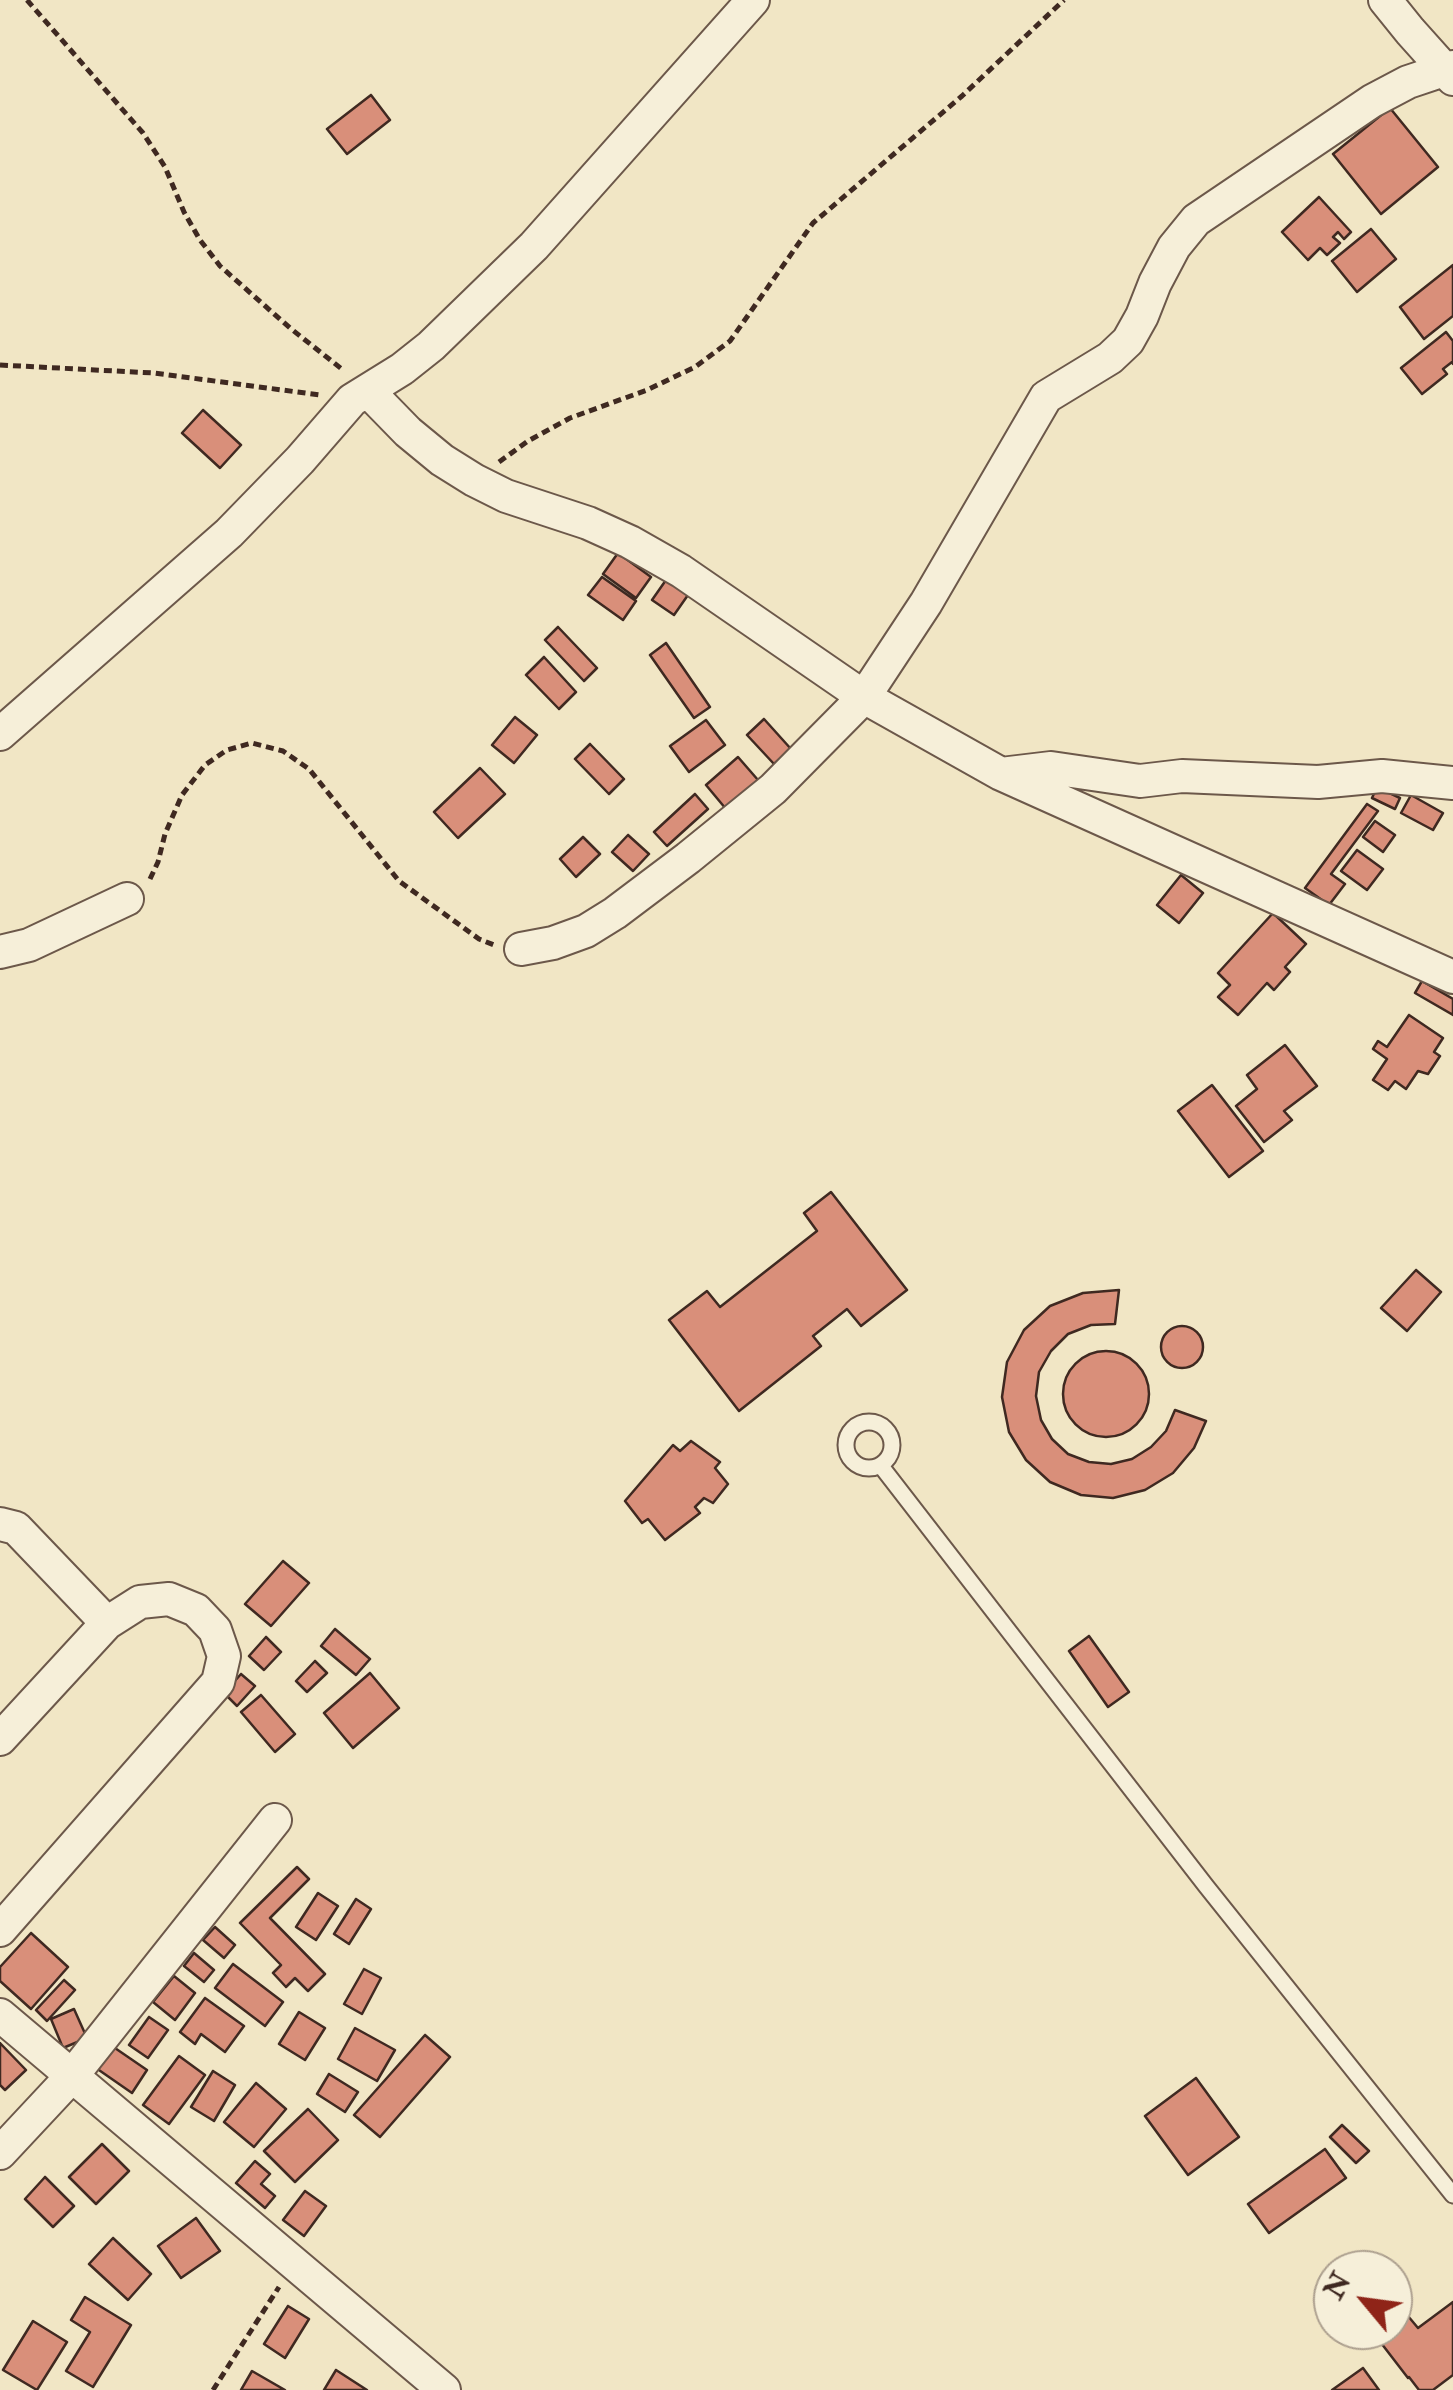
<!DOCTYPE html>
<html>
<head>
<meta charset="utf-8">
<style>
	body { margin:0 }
	#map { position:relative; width:1453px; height:2390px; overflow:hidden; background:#f1e6c5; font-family:"IM FELL Double Pica",serif }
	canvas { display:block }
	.north { position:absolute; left:1313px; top:2250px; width:100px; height:100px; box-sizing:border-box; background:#f6efd9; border:2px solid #ada08f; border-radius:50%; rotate:299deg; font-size:28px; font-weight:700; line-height:40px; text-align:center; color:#3f2921 }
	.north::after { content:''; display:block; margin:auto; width:35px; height:45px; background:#8f2418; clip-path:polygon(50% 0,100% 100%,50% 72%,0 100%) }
</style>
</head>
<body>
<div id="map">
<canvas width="1453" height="2390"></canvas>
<div class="north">N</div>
</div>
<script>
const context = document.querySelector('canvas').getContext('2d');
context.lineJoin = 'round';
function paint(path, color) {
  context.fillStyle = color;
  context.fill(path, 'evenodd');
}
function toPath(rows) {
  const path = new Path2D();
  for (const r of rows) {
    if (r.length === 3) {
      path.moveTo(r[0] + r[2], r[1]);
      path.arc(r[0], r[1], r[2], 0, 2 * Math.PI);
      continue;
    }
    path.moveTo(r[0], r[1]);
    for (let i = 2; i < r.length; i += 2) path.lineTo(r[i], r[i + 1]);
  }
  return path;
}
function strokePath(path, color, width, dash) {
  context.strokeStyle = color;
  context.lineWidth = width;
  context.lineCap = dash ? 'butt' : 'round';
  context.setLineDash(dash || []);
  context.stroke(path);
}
const building = toPath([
	[371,95,390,120,347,154,327,129,371,95],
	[1390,108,1438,167,1381,214,1333,154,1390,108],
	[1319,197,1351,232,1344,239,1338,232,1333,237,1340,243,1327,255,1320,248,1308,260,1282,232,1319,197],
	[1371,229,1396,259,1357,292,1332,261,1371,229],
	[1453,265,1453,316,1424,339,1400,307,1453,265],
	[1446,332,1453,341,1453,364,1452,362,1443,369,1447,374,1422,394,1401,368,1446,332],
	[203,410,241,445,220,468,182,433,203,410],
	[618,553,651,577,636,598,603,574,618,553],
	[602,577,636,601,623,620,588,595,602,577],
	[666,580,688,595,674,615,652,600,666,580],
	[558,627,597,668,584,681,545,640,558,627],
	[666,643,710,707,694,718,650,655,666,643],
	[544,657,576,692,559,709,526,675,544,657],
	[515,717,537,735,514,763,492,745,515,717],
	[764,719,791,749,774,764,747,735,764,719],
	[706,720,725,745,689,772,670,746,706,720],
	[590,744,624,779,609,794,575,759,590,744],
	[738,757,758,780,726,809,706,785,738,757],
	[480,768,505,794,458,838,434,812,480,768],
	[1377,787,1400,798,1395,809,1372,798,1377,787],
	[695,794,708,809,667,846,654,832,695,794],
	[1411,795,1443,813,1433,830,1401,813,1411,795],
	[1367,804,1378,811,1331,874,1345,884,1329,905,1305,888,1367,804],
	[1375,821,1395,835,1383,852,1363,837,1375,821],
	[628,835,649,854,633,871,612,852,628,835],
	[583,837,600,854,576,877,560,859,583,837],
	[1357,850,1383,869,1367,890,1341,871,1357,850],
	[1181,875,1203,893,1179,923,1157,905,1181,875],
	[1273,913,1306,944,1285,967,1290,972,1274,990,1267,983,1238,1015,1218,997,1230,985,1218,973,1273,913],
	[1422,981,1453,999,1453,1015,1415,993,1422,981],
	[1409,1015,1443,1038,1434,1052,1440,1056,1428,1074,1418,1071,1406,1089,1395,1081,1388,1090,1373,1080,1387,1059,1373,1049,1378,1041,1387,1047,1409,1015],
	[1285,1045,1317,1086,1284,1111,1292,1120,1264,1142,1236,1106,1257,1089,1247,1075,1285,1045],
	[1212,1085,1263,1151,1229,1177,1178,1111,1212,1085],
	[831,1192,907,1290,861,1326,847,1309,813,1336,821,1346,739,1411,669,1320,707,1291,720,1307,817,1231,804,1213,831,1192],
	[1416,1270,1441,1292,1407,1331,1381,1308,1416,1270],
	[1119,1290,1115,1324,1091,1325,1068,1334,1051,1351,1039,1372,1036,1396,1041,1420,1052,1439,1068,1454,1089,1462,1111,1464,1132,1459,1151,1447,1166,1431,1175,1410,1206,1421,1194,1448,1173,1473,1145,1490,1113,1498,1081,1495,1050,1482,1026,1460,1009,1432,1002,1397,1007,1362,1024,1330,1050,1306,1083,1293,1119,1290],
	[1182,1347,21],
	[1106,1394,43],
	[691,1441,720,1462,715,1468,728,1484,713,1503,704,1498,695,1507,700,1513,665,1540,648,1519,642,1523,625,1501,673,1445,680,1451,691,1441],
	[283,1561,309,1583,271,1626,245,1604,283,1561],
	[335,1629,370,1659,356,1675,321,1646,335,1629],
	[1089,1636,1129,1692,1108,1707,1069,1651,1089,1636],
	[266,1637,281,1652,264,1670,249,1656,266,1637],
	[315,1661,327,1673,307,1692,296,1681,315,1661],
	[370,1673,399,1708,353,1748,324,1713,370,1673],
	[241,1674,255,1686,237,1706,224,1693,241,1674],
	[261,1695,295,1734,275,1752,241,1712,261,1695],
	[297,1867,309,1879,270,1918,325,1974,308,1991,295,1978,286,1987,273,1973,281,1965,240,1923,297,1867],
	[318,1893,338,1906,316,1940,296,1927,318,1893],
	[356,1899,371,1909,349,1944,334,1934,356,1899],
	[215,1927,235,1945,224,1958,203,1940,215,1927],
	[31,1933,68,1967,31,2009,0,1981,0,1967,31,1933],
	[194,1953,214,1970,204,1982,184,1966,194,1953],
	[233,1964,283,2002,265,2026,215,1988,233,1964],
	[364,1969,381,1978,362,2014,344,2004,364,1969],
	[174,1976,195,1993,175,2020,153,2002,174,1976],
	[64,1980,75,1990,47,2021,36,2010,64,1980],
	[205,1998,244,2026,225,2052,201,2034,195,2044,180,2032,205,1998],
	[74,2009,87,2038,63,2048,51,2019,74,2009],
	[299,2012,325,2028,305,2060,279,2044,299,2012],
	[149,2017,168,2030,148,2058,129,2045,149,2017],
	[355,2028,395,2050,377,2081,338,2059,355,2028],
	[425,2035,450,2057,380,2137,354,2115,425,2035],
	[0,2043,26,2070,5,2090,0,2085,0,2043],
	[112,2046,147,2070,132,2093,96,2068,112,2046],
	[179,2056,205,2075,169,2124,143,2105,179,2056],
	[213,2071,235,2085,214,2121,191,2107,213,2071],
	[329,2074,358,2092,345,2112,317,2094,329,2074],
	[1196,2078,1239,2137,1188,2175,1145,2116,1196,2078],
	[256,2083,286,2109,254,2147,224,2122,256,2083],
	[308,2109,338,2140,295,2182,264,2151,308,2109],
	[1342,2125,1369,2151,1356,2163,1330,2137,1342,2125],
	[102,2144,129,2171,96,2204,69,2177,102,2144],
	[1325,2149,1346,2178,1269,2233,1248,2204,1325,2149],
	[255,2161,270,2174,261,2184,275,2196,265,2208,236,2183,255,2161],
	[45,2177,74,2206,53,2227,25,2199,45,2177],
	[305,2191,326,2206,304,2236,283,2220,305,2191],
	[196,2218,220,2251,181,2278,158,2246,196,2218],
	[113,2238,151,2274,128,2300,89,2264,113,2238],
	[85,2297,131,2325,93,2387,66,2371,90,2332,71,2320,85,2297],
	[1453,2302,1453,2375,1433,2390,1419,2390,1409,2377,1408,2378,1378,2339,1389,2330,1393,2330,1393,2327,1408,2316,1418,2328,1453,2302],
	[288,2306,309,2319,285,2358,264,2344,288,2306],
	[33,2321,67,2342,37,2390,3,2370,33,2321],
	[1363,2368,1379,2390,1332,2390,1363,2368],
	[336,2370,367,2390,324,2390,336,2370],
	[252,2371,285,2390,241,2390,252,2371]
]);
paint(building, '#d98f7a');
strokePath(building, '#3f2921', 2.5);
const lane = toPath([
	[869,1445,23],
	[881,1466,1206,1886,1453,2195]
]);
const street = toPath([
	[1385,0,1410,31,1453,79],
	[368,391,408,432,442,460,474,480,506,496,588,523,630,542,681,571,864,697,1001,774,1453,977],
	[0,734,229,533,300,460,352,400,402,369,431,346,534,246,753,0],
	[1001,774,1051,768,1140,781,1182,776,1318,782,1382,776,1453,783],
	[521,949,553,943,586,931,615,913,688,858,773,789,864,697,926,603,1046,397,1110,358,1128,341,1142,316,1155,283,1174,247,1196,220,1372,101,1408,82,1453,67],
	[0,952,29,945,127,899],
	[0,1524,16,1528,107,1623],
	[0,1739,107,1623,140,1602,169,1599,196,1610,215,1630,224,1656,218,1682,0,1930],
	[0,2015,444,2390],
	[0,2153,71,2077,275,1820]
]);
strokePath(lane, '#6c584a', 19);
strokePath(street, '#6c584a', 36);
strokePath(toPath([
	[27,0,143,133,165,167,184,212,200,240,220,266,290,328,343,370],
	[0,365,154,373,320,395],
	[499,462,528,441,570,418,647,390,695,367,730,341,813,223,962,96,1064,0],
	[150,879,158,862,165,834,182,795,205,765,227,750,252,743,283,751,309,769,399,881,479,939,494,945],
	[213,2390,279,2287]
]), '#3f2921', 5, [8, 5]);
strokePath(lane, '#f6efd9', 15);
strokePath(street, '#f6efd9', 32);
</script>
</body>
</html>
